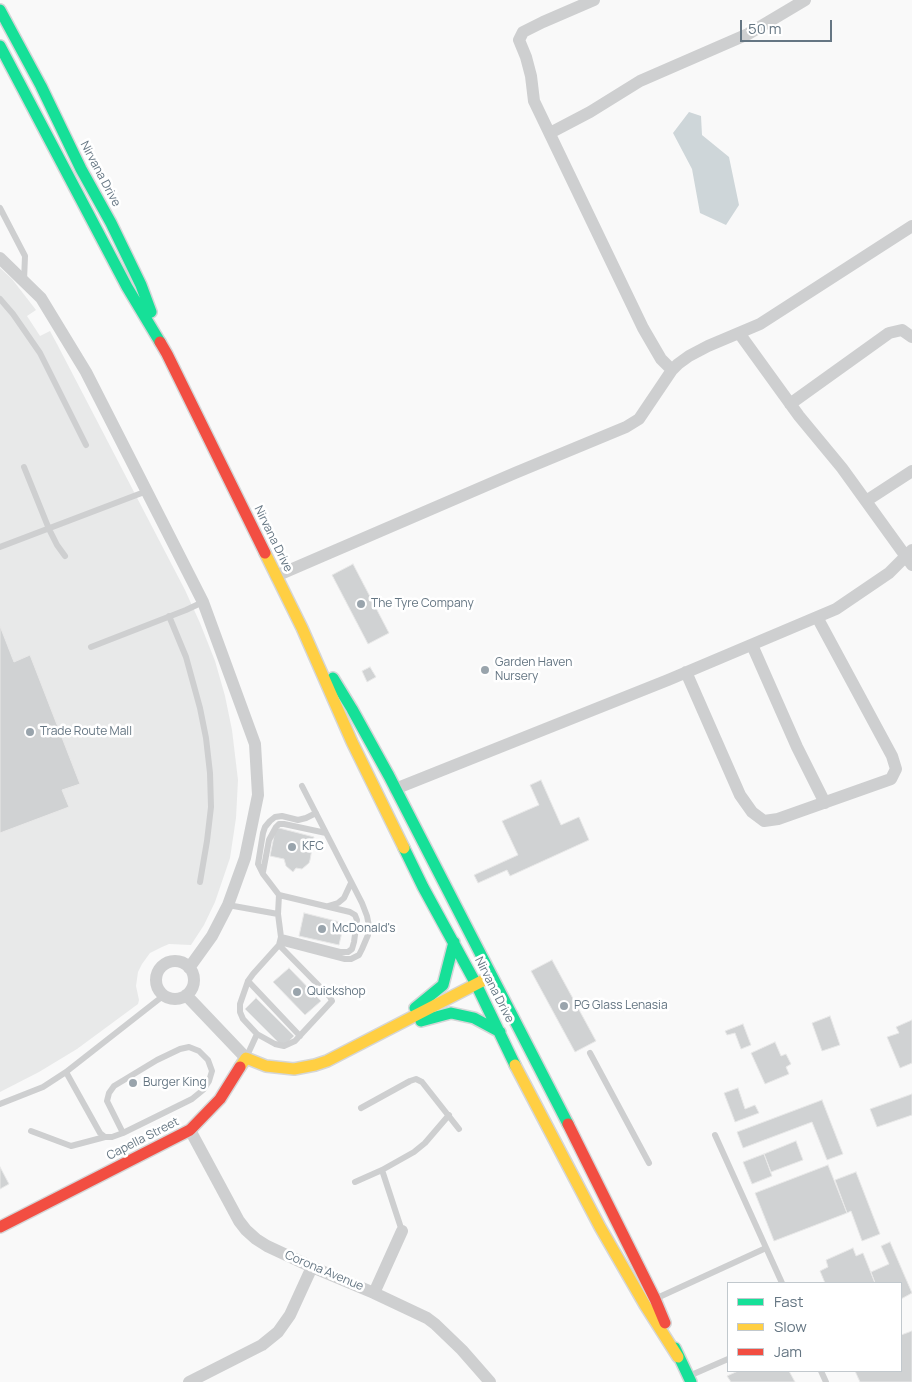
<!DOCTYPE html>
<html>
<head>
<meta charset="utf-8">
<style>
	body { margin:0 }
	#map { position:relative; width:912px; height:1382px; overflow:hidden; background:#f9f9f9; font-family:Manrope,sans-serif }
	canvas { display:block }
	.legend { position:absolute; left:727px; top:1282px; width:175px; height:90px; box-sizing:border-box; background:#fff; border:1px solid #c1c8cd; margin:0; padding:6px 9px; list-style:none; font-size:15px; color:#657683 }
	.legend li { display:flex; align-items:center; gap:10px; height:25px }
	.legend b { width:25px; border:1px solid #c1c8cd }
	.scale { position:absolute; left:740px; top:20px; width:92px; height:22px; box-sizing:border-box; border:2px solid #657683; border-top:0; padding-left:6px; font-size:15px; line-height:18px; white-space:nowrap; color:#657683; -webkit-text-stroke:4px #fff; paint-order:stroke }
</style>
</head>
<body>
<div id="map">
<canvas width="912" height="1382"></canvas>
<ul class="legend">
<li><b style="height:6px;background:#16e098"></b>Fast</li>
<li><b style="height:6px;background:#ffcf43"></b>Slow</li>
<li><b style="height:6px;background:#f24e42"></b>Jam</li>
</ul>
<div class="scale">50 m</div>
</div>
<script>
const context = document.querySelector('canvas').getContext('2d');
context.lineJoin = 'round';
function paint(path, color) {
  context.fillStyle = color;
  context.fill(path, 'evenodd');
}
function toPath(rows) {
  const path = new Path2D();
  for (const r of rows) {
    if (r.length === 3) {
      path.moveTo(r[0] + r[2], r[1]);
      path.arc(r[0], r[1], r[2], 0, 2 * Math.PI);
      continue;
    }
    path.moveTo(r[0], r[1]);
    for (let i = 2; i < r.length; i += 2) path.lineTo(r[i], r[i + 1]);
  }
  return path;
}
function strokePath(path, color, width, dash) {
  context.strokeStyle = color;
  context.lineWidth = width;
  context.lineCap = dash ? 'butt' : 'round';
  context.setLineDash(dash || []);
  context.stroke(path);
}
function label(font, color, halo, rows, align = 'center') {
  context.font = font + ' Manrope,sans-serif';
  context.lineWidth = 5;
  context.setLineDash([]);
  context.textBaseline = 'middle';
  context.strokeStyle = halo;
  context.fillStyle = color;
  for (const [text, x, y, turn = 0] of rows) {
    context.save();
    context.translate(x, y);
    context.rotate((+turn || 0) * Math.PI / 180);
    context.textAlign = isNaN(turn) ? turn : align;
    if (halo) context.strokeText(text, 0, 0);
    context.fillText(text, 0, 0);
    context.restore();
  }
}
paint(toPath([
	[0,268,12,279,36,310,27,316,40,336,50,331,57,344,185,590,200,623,215,661,225,696,232,730,238,780,236,818,230,858,215,902,204,925,191,945,169,944,162,947,150,953,142,964,138,972,136,986,139,1000,138,1004,77,1049,39,1072,0,1092]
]), '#e8e9e9');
paint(toPath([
	[689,112,701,116,702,135,729,157,739,205,726,225,700,213,692,169,673,133]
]), '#ced6d9');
const building = toPath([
	[353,564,389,633,368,644,332,575,353,564],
	[0,626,14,662,30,655,80,784,62,790,69,807,0,833,0,626],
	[370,667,376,677,367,682,362,671,370,667],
	[541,780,561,825,579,817,589,840,510,876,507,870,478,883,474,875,518,855,502,821,539,805,530,785,541,780],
	[279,828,314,837,310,860,309,863,302,869,296,868,293,872,286,866,284,859,270,856,275,831,279,828],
	[304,913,344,923,339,945,299,936,304,913],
	[552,960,596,1041,575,1052,531,971,552,960],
	[289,968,321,1001,305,1015,273,982,289,968],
	[256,998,294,1036,283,1047,245,1009,256,998],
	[830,1016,840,1045,822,1051,812,1023,830,1016],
	[912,1020,912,1063,900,1068,887,1037,899,1033,896,1027,912,1020],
	[743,1024,751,1045,741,1049,735,1033,727,1035,725,1031,743,1024],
	[775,1042,781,1056,786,1054,791,1064,786,1067,789,1074,765,1084,751,1053,775,1042],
	[738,1088,745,1109,755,1105,759,1113,735,1122,724,1093,738,1088],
	[912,1094,912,1115,877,1127,870,1109,912,1094],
	[822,1100,843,1154,827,1160,812,1122,743,1148,737,1132,822,1100],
	[796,1141,803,1160,771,1172,764,1154,796,1141],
	[764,1154,772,1176,752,1184,743,1162,764,1154],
	[828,1165,847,1213,774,1241,755,1193,828,1165],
	[0,1167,9,1184,0,1189,0,1167],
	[856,1172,880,1234,862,1241,851,1211,847,1213,835,1180,856,1172],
	[890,1242,912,1293,901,1299,901,1283,875,1283,871,1272,889,1264,881,1246,890,1242],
	[853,1248,856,1256,863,1253,875,1283,825,1283,820,1271,828,1267,826,1260,853,1248],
	[912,1331,912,1382,860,1382,855,1371,901,1371,901,1335,912,1331],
	[738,1371,789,1371,795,1382,731,1382,727,1376,738,1371]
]);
paint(building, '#d0d2d3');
strokePath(building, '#e8e8e8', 1);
const fast = toPath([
	[0,10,41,86,81,169,111,223,141,285,151,312],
	[0,46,127,287,160,342],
	[333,678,352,709,389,776,568,1124],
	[404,848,423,887,476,984,515,1065],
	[415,1008,443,985,454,942],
	[421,1021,451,1013,474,1018,500,1032],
	[675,1348,691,1382]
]);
const slow = toPath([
	[265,553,302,628,352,742,404,848],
	[515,1065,600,1227,645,1305,678,1357],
	[240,1067,246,1058,266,1066,294,1069,315,1065,327,1061,486,979]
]);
const jam = toPath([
	[160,342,167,354,265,553],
	[568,1124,655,1299,665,1323],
	[0,1227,190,1130,220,1099,240,1067]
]);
strokePath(fast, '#d5d6d7', 14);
strokePath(slow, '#d5d6d7', 14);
strokePath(jam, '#d5d6d7', 14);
strokePath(toPath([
	[0,208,25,256,24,281],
	[0,299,13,314,40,353,86,445],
	[24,467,49,529,57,545,65,556],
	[0,547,147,491],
	[169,616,186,657,200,708,206,738,210,773,211,807,207,841,200,882],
	[91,647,186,610,203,602],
	[263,872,269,840,276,827,279,824,284,824,326,833],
	[279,895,350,912,355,915,357,920,354,942,352,949,348,952,340,952,281,937],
	[228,905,278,914],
	[328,906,338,903,344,898,351,883],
	[280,942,345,959,351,959,359,955,362,949,368,935,369,926,367,916,362,903,302,786],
	[279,945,330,997,332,1001,295,1041,284,1046,275,1044,257,1034,243,1019,240,1012,240,1004,248,981,253,974,279,945,281,937,278,914,279,895,263,874,258,864,263,833,265,827,270,821,275,817,282,816,298,820,306,818,316,813],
	[248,981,300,1036],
	[590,1053,649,1163],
	[246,1058,257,1034],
	[66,1072,100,1133,105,1137,112,1137,123,1133,192,1099,203,1090,209,1081,212,1071,208,1060,199,1051,189,1047,180,1049,157,1060,114,1086,109,1093,107,1101,123,1133],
	[0,1104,43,1087,66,1072,163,996],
	[361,1108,410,1081,416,1079,422,1082,459,1129],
	[31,1131,71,1146,105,1137],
	[715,1135,782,1283],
	[382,1170,402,1231],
	[355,1182,382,1170,414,1152,425,1143,449,1115],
	[657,1298,766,1248],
	[821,1371,826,1382],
	[689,1376,728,1359]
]), '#cecfd0', 6);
strokePath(toPath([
	[594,0,543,22,523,32,519,40,526,57,531,76,534,101,643,328,661,359,672,370],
	[550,133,590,112,640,81,748,34,805,0],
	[0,258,41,298,86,372,203,602,255,744,258,795,245,858,228,905,212,936,189,968],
	[739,333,799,416,842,468,912,565],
	[790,404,889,333,902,330,912,337],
	[866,501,912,471],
	[276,576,515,473,626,427,639,419,672,370,678,364,689,356,708,346,760,324,912,226],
	[752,645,797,747,825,803],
	[686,672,740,795,752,812,764,821,778,819,891,779,896,769,892,756,817,617],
	[395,789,668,680,836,609,889,573,912,550],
	[175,980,19],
	[186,995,246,1058],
	[190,1130,239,1221,246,1230,256,1239,267,1246,312,1267,374,1293,427,1318,435,1324,462,1350,490,1382],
	[374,1293,402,1231],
	[189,1382,262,1345,278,1332,290,1315,312,1267]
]), '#cecfd0', 12);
strokePath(fast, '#16e098', 11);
strokePath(slow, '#ffcf43', 11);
strokePath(jam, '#f24e42', 11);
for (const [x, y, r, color] of [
	[361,604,5,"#99a4ac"],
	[485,670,5,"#99a4ac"],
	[30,732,5,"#99a4ac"],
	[292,847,5,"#99a4ac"],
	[322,929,5,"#99a4ac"],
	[297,992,5,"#99a4ac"],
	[564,1006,5,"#99a4ac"],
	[133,1083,5,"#99a4ac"]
]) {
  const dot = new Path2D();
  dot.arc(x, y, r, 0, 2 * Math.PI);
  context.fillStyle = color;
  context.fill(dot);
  strokePath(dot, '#fff', 2);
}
label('12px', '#657683', '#fff', [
	["Nirvana Drive",100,174,62],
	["Nirvana Drive",273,539,64],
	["Nirvana Drive",494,990,63],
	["Capella Street",143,1139,-27],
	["Corona Avenue",324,1271,23]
]);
label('12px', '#657683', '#fff', [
	["The Tyre Company",371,604],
	["Garden Haven",495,663],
	["Nursery",495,677],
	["Trade Route Mall",40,732],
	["KFC",302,847],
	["McDonald's",332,929],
	["Quickshop",307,992],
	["PG Glass Lenasia",574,1006],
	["Burger King",143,1083]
], 'left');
</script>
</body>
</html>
